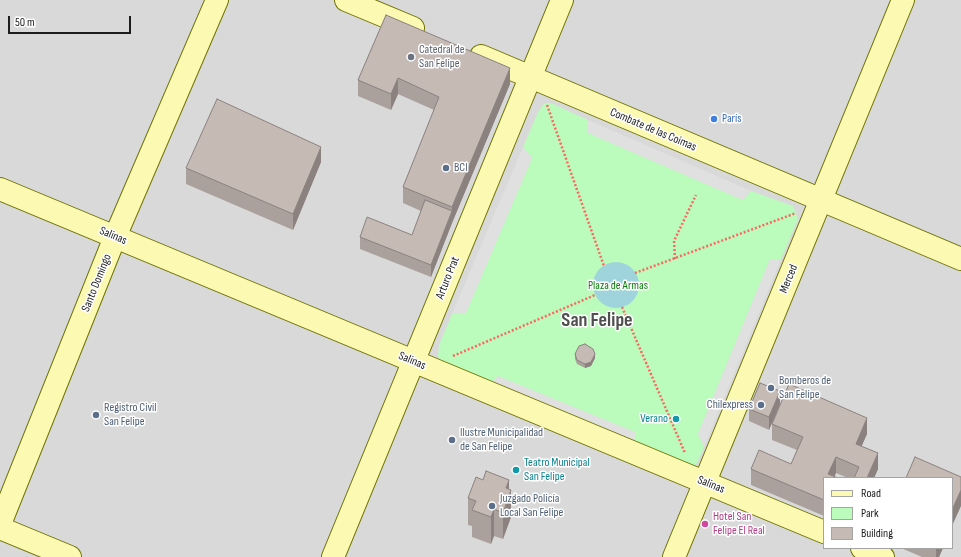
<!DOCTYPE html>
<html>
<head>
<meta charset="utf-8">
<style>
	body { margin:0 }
	#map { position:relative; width:961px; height:557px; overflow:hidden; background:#eee9e1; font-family:"Sofia Sans Condensed",sans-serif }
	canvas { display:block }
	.legend { position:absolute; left:823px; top:477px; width:130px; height:72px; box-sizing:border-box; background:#fff; border:1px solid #a4a4a4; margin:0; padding:5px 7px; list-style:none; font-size:12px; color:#1c1c1c }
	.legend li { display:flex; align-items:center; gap:8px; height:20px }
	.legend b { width:20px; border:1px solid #a4a4a4 }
	.scale { position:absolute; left:8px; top:16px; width:123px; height:18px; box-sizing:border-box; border:2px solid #1c1c1c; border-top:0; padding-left:5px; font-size:12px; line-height:14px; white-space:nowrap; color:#1c1c1c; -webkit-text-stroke:3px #fff; paint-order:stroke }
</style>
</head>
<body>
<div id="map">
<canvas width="961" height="557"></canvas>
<ul class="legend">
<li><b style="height:5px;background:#fbf9b2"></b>Road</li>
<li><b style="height:11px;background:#bbfbbc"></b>Park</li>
<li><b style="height:11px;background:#c6bab5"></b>Building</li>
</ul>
<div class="scale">50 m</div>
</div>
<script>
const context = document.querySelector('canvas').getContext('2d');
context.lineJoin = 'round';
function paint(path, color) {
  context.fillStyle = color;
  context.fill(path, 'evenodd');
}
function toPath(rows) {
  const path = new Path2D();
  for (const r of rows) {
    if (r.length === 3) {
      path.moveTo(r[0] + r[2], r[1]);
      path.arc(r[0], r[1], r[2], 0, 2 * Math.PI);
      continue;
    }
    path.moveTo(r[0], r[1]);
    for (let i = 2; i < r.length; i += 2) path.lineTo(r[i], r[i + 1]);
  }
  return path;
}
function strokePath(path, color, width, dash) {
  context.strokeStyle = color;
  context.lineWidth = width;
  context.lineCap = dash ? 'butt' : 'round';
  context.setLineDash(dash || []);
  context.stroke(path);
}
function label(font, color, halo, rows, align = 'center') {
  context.font = font + ' "Sofia Sans Condensed",sans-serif';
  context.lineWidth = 3;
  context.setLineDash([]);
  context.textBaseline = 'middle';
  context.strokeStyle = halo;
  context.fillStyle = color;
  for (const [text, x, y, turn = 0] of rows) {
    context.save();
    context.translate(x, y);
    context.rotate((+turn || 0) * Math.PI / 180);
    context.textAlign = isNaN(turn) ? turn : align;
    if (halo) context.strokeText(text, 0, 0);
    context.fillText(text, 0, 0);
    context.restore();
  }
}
paint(toPath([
	[0,0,961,0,961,557,0,557],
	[824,478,952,478,952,548,824,548]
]), '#dad9d9');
paint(toPath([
	[546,103,551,103,588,120,588,133,743,200,751,191,793,206,798,219,781,259,770,260,698,434,704,447,697,463,694,466,683,468,498,376,489,387,440,362,438,356,439,345,452,314,466,312,532,158,523,147,538,112,543,105]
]), '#bbfbbc');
paint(toPath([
	[588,120,751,191,743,200,588,133],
	[523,147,532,158,466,313,452,314],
	[770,259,781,259,704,447,698,434],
	[498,376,635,432,634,446,489,387]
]), '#e0e0e0');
paint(toPath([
	[616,285,23]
]), '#a0d4dd');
const secondary = toPath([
	[346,0,413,28],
	[481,56,961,259],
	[0,189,824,532],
	[0,524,115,237,217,0],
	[0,528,70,557],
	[862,548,883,557],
	[333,557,562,0],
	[674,557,903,0]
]);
strokePath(secondary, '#707402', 24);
strokePath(toPath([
	[547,105,604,266],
	[675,259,674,241,696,195],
	[635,273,796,213],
	[622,307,685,453],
	[453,356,595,295]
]), '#fd6763', 2.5, [2, 2]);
strokePath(secondary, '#fbf9b2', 22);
paint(toPath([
	[386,15,510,84,452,223,431,277,360,249,360,237,412,235,421,211,403,203,403,187,434,110,398,94,391,110,358,96,358,80],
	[321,162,293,230,186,184,186,168],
	[575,354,595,358,591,366,585,368,577,364,575,359],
	[780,404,769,430,749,421,749,409],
	[772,424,867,434,861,446,878,469,874,478,848,478,836,473,824,478,824,516,751,485,751,469,791,464,797,450,772,440],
	[509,489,511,517,503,539,494,536,491,544,472,537,472,526,468,525,468,498],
	[901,548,943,548,939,557,922,557]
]), '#aaa09c');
paint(toPath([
	[510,68,510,84,452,223,452,207],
	[398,78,398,94,391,110,391,94],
	[321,147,321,162,293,230,293,214],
	[452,211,452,223,431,277,431,265],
	[595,354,595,358,591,366,585,368,585,364],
	[780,391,780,404,769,430,769,417],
	[867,418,867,434,856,459,856,444],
	[878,453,878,469,874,478,867,478],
	[836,457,836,473,834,478,828,474],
	[509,480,509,497,511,490,511,517,503,539,503,513,506,488],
	[961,490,961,506,952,526,952,510],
	[494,509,494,536,491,544,491,517],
	[936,548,943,548,939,557,936,557]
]), '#8b827f');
const building = toPath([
	[386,15,510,68,452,207,403,187,439,97,398,78,391,94,358,80,386,15],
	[217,99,321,147,293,214,186,168,217,99],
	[425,200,452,211,431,265,360,237,367,217,412,235,425,200],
	[585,344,593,349,595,354,591,362,585,364,577,360,575,354,579,346,585,344],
	[760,383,780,391,769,417,749,409,760,383],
	[789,384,867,418,856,444,878,453,867,478,854,478,859,467,836,457,828,474,838,478,824,478,824,500,751,469,759,450,791,464,803,437,772,424,789,384],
	[915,457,961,477,961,490,952,510,952,478,906,478,915,457],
	[486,471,509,480,506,488,511,490,503,513,494,509,491,517,472,510,476,501,468,498,476,477,483,480,486,471]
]);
paint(building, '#c6bab5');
strokePath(building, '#8b827f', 1);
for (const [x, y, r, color] of [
	[411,57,4,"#6b7280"],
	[714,119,4,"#3f7fe0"],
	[446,168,4,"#5c6f8a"],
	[771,388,4,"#5c6f8a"],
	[761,405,4,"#5c6f8a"],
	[96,415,4,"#5c6f8a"],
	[676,419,4,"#0f9aa8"],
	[452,440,4,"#5c6f8a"],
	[516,470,4,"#0f9aa8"],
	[492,506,4,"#5c6f8a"],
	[705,524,4,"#d1479c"]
]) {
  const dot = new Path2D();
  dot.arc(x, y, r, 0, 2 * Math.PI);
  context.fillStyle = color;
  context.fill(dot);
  strokePath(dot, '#fff', 1.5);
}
label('12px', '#5b616d', '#fff', [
	["Catedral de",419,50],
	["San Felipe",419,64]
], 'left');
label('12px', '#366cbe', '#fff', [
	["París",722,119]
], 'left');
label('12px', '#1c1c1c', '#fff', [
	["Combate de las Coimas",653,130,23],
	["Salinas",113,236,23],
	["Arturo Prat",448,278,-68],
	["Merced",789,279,-68],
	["Santo Domingo",97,283,-68],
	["Salinas",412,361,23],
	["Salinas",711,485,22]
]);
label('12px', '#4e5e75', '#fff', [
	["BCI",454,168],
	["Bomberos de",779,381],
	["San Felipe",779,395],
	["Chilexpress",753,405,"right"],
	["Registro Civil",104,408],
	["San Felipe",104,422],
	["Ilustre Municipalidad",460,433],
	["de San Felipe",460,447],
	["Juzgado Policía",500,499],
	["Local San Felipe",500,513]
], 'left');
label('12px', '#087c09', '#fff', [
	["Plaza de Armas",618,286]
]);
label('12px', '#0d838f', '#fff', [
	["Verano",668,419],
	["Teatro Municipal",524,463,"left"],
	["San Felipe",524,477,"left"]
], 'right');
label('12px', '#b23c85', '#fff', [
	["Hotel San",713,517],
	["Felipe El Real",713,531]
], 'left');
label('bold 20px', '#4f4f4f', '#fff', [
	["San Felipe",597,321]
]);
</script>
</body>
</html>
